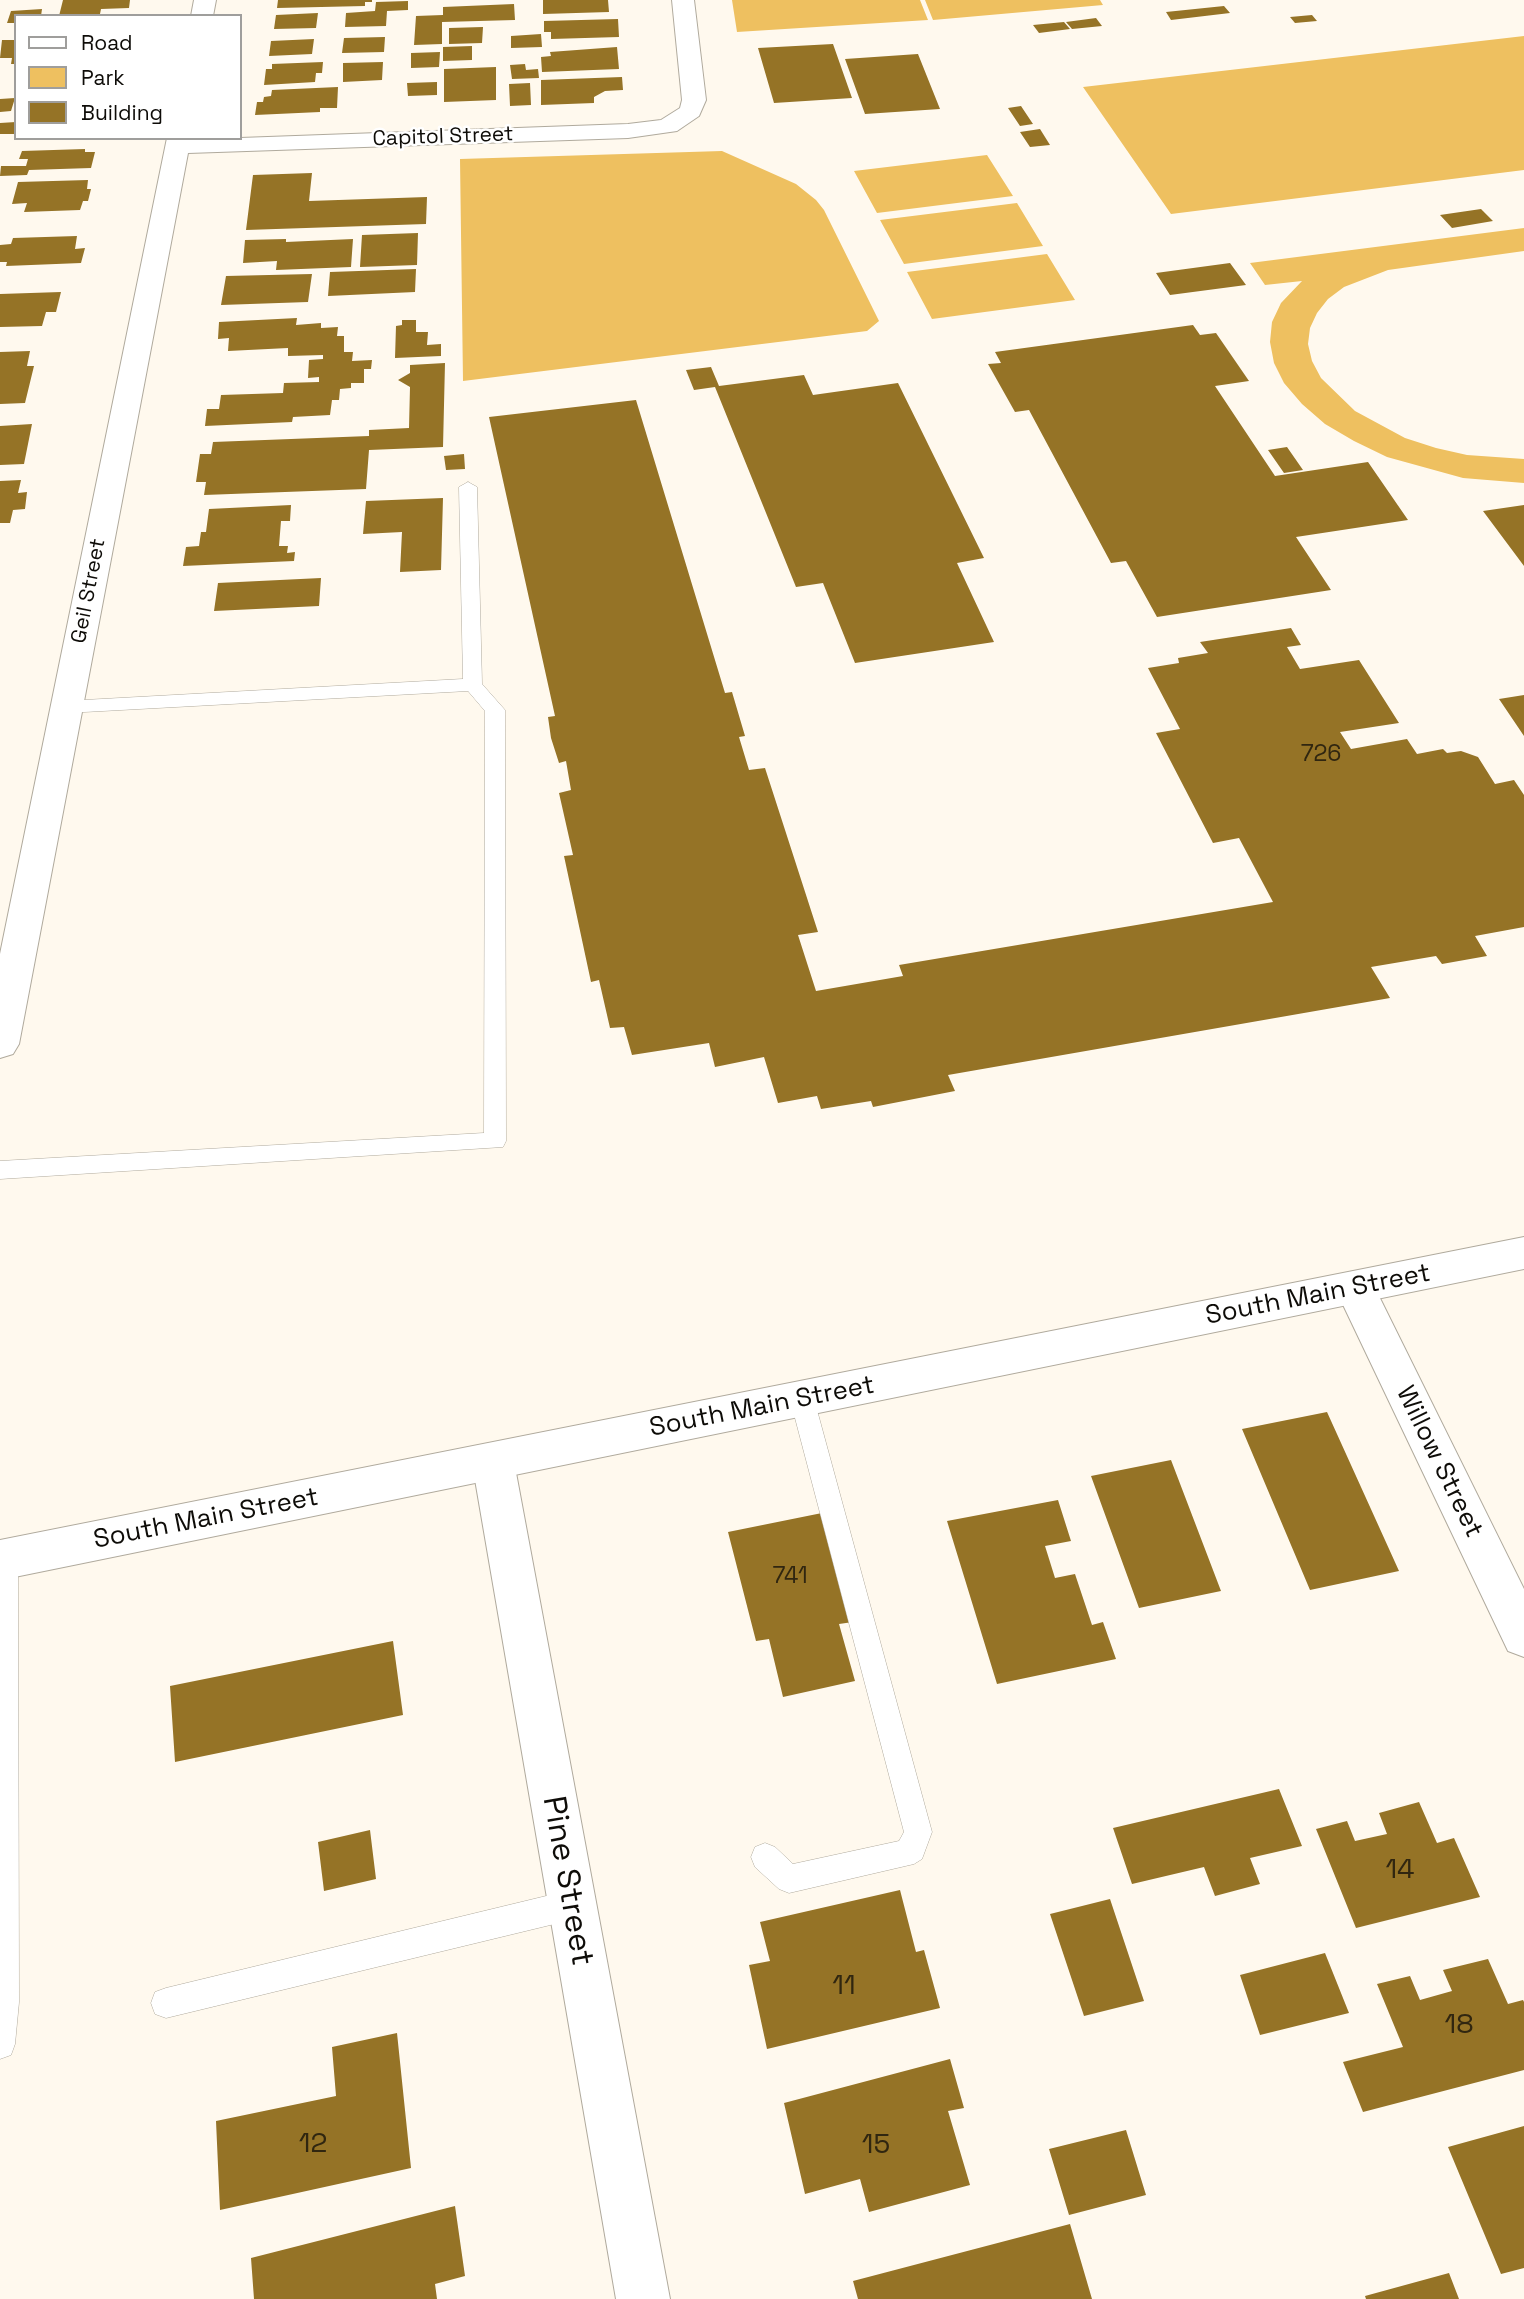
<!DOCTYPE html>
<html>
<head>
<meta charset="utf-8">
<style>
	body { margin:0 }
	#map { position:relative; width:1524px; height:2299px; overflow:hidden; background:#fff9ee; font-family:"Space Grotesk",sans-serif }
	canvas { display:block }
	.legend { position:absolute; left:14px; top:14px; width:228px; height:126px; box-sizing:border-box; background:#fff; border:2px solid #9f9e9c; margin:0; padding:9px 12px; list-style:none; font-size:21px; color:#0e0c08 }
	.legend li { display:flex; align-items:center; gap:14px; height:35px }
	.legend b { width:35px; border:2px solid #9f9e9c }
</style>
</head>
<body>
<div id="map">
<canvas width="1524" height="2299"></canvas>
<ul class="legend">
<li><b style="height:9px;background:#fff"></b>Road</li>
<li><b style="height:19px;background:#eec060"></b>Park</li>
<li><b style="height:19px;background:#957326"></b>Building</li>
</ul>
</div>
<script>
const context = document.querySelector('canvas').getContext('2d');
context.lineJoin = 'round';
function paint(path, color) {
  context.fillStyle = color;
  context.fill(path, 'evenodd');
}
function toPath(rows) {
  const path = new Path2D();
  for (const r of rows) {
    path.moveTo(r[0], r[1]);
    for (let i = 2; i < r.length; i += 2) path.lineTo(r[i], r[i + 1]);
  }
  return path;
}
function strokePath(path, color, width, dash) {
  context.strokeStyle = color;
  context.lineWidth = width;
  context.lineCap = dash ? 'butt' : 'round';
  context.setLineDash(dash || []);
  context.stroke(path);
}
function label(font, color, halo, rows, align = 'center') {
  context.font = font + ' "Space Grotesk",sans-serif';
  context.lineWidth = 5;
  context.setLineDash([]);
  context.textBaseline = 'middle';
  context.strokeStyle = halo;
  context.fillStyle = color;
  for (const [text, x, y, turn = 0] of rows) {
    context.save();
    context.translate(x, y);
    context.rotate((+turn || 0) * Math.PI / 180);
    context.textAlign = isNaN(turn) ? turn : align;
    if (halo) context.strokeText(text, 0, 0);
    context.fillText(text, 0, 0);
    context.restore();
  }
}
paint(toPath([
	[732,0,920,0,928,20,737,32],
	[925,0,1100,0,1103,5,933,20],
	[1524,36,1524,170,1171,214,1083,87],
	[722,151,796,184,816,200,824,210,879,321,867,331,463,381,460,159],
	[987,155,1013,196,877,213,854,171],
	[1017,203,1043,246,904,264,880,220],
	[1524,228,1524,251,1388,270,1344,287,1328,299,1317,313,1310,328,1308,344,1312,361,1321,378,1355,411,1405,438,1436,448,1467,455,1524,459,1524,483,1463,478,1387,457,1354,441,1325,424,1302,404,1284,383,1274,363,1270,342,1272,322,1281,303,1302,281,1265,285,1250,263],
	[1047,254,1075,300,932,319,907,272]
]), '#eec060');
paint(toPath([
	[63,0,130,0,129,8,101,9,100,14,59,16],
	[278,0,372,0,372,2,365,2,365,6,277,8],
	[543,0,608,0,609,12,543,14],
	[408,1,408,10,387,11,386,26,345,27,346,13,375,11,376,2],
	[514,4,515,20,442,22,442,44,414,45,416,16,443,15,443,7],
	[1224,6,1230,13,1171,20,1166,12],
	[42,9,41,16,16,16,16,23,7,23,11,11],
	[318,13,316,28,274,29,276,15],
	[1312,15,1317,21,1295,23,1290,17],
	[1096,18,1102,26,1072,29,1066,22],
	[618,19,619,37,551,39,551,32,544,32,544,21],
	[1064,22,1070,29,1039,33,1033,25],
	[483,27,482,43,449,44,449,28],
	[541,34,542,47,511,48,511,36],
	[385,37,384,52,342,53,344,38],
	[314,39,312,54,269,56,271,41],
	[2,40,16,40,16,64,11,64,12,58,0,58],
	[833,44,852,98,774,103,758,48],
	[472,46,472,60,443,61,443,47],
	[617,47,619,69,542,72,541,57,551,56,550,52],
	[440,52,439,67,411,68,411,53],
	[918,54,940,109,865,114,845,59],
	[323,62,322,73,316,73,315,82,264,85,266,69,272,69,272,64],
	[383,62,382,80,343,82,343,63],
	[525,64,526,70,538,69,539,78,512,79,510,65],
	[496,67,496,100,444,102,444,69],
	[622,77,623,90,605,91,594,97,594,103,541,105,541,80],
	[437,82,437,95,408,96,407,83],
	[530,83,531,105,510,106,509,84],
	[338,87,337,108,320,108,320,112,255,115,257,102,263,102,264,97,271,96,272,90],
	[15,98,11,111,0,112,0,99],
	[1021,106,1033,124,1020,126,1008,108],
	[16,122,16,134,0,134,0,123],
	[1040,129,1050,145,1030,147,1020,132],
	[85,149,85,152,95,152,91,168,29,170,27,175,0,176,1,166,26,166,28,159,19,159,22,151],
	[312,173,309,201,427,197,426,224,246,230,253,175],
	[88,180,87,189,91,189,88,201,83,201,80,210,24,212,27,203,12,204,18,182],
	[1481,209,1493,221,1452,228,1440,215],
	[418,233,417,265,360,267,362,235],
	[77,236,75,249,85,248,81,263,6,266,7,262,0,262,0,245,11,244,13,238],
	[286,239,286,242,353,239,351,267,276,270,277,261,243,263,245,240],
	[1230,263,1246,285,1170,295,1156,273],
	[416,269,415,292,328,296,330,272],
	[312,274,308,302,221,305,226,276],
	[61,292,56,312,46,312,42,326,0,327,0,294],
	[297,318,296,325,321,323,321,328,338,327,337,336,344,336,344,352,353,352,352,361,372,360,371,369,364,369,364,383,351,383,351,388,340,389,339,400,332,400,330,415,293,417,292,422,205,426,207,409,219,409,221,395,283,393,284,383,319,382,319,377,308,378,309,360,323,359,323,355,288,356,288,348,228,351,229,338,218,339,219,322],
	[402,320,416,320,416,332,428,332,427,345,441,344,441,356,395,358,396,326,402,325],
	[1193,325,1200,335,1216,333,1249,381,1215,386,1275,476,1368,462,1408,520,1296,537,1331,590,1157,617,1126,561,1111,563,1029,410,1015,412,988,364,1001,363,995,352],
	[30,351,27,366,34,366,25,403,0,404,0,352],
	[445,363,443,447,369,450,366,489,204,495,206,482,196,482,200,454,211,454,213,442,369,436,369,430,409,428,410,387,398,380,410,373,410,365],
	[711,367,719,386,804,375,813,395,898,383,984,558,957,563,994,642,855,663,823,583,796,587,715,387,694,390,686,370],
	[636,400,725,693,732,692,745,736,739,737,749,770,765,768,818,932,798,935,816,991,903,976,899,965,1273,902,1239,838,1213,843,1156,733,1180,729,1148,668,1179,663,1178,658,1208,653,1200,642,1291,628,1301,645,1287,647,1300,669,1359,660,1399,723,1340,732,1351,749,1407,739,1417,754,1443,749,1447,753,1461,751,1478,757,1495,784,1514,780,1524,795,1524,927,1475,936,1487,956,1442,964,1436,956,1371,967,1390,998,948,1075,955,1091,873,1107,871,1101,821,1109,817,1096,778,1103,764,1057,715,1067,709,1043,632,1055,624,1027,610,1028,599,980,591,982,564,856,573,855,559,793,571,790,566,761,559,763,551,738,548,717,555,716,489,417],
	[32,424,24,464,0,465,0,426],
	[1287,447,1303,470,1284,473,1268,450],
	[464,454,465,469,446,470,444,456],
	[21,480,18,493,27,492,25,509,13,510,10,523,0,523,0,481],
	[443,498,441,570,400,572,402,532,363,534,366,501],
	[291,505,290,521,281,521,279,546,288,546,287,553,295,552,294,561,183,566,186,547,199,546,201,532,206,532,209,509],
	[1524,505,1524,566,1483,511],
	[321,578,319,606,214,611,218,583],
	[1524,695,1524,736,1499,699],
	[1327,1412,1399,1571,1310,1590,1242,1429],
	[1171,1460,1221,1591,1139,1608,1091,1476],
	[1058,1500,1071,1541,1045,1546,1055,1578,1075,1574,1092,1625,1103,1622,1116,1659,997,1684,947,1521],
	[822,1513,853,1622,839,1624,855,1681,783,1697,769,1639,756,1641,728,1532],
	[393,1641,403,1715,175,1762,170,1686],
	[1279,1789,1302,1846,1250,1858,1260,1884,1215,1896,1204,1867,1132,1884,1113,1828],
	[1419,1802,1437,1843,1454,1838,1480,1897,1356,1928,1316,1829,1347,1821,1355,1841,1387,1834,1379,1813],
	[370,1830,376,1879,324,1891,318,1842],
	[900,1890,916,1952,924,1950,940,2008,767,2049,749,1965,770,1961,760,1922],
	[1110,1899,1144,2001,1084,2016,1050,1914],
	[1325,1953,1349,2013,1260,2035,1240,1975],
	[1488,1959,1508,2004,1523,2000,1524,2002,1524,2070,1363,2112,1343,2062,1403,2047,1377,1984,1410,1976,1420,2000,1452,1991,1443,1970],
	[397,2033,411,2168,220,2210,216,2121,336,2096,332,2047],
	[950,2059,964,2108,948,2111,970,2185,869,2212,860,2179,805,2194,784,2103],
	[1524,2126,1524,2268,1501,2274,1448,2147],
	[1126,2130,1146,2195,1069,2215,1049,2149],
	[455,2206,465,2276,435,2284,437,2299,254,2299,251,2258],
	[1070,2224,1092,2299,858,2299,853,2281],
	[1449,2273,1459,2299,1366,2299,1365,2296]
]), '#957326');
const lane = toPath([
	[468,482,477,487,482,684,505,710,506,1141,503,1147,0,1179,0,1161,484,1133,485,711,468,691,66,713,59,711,56,707,59,703,66,701,463,679,459,487,468,482],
	[802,1388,811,1391,814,1399,932,1832,922,1859,914,1864,789,1893,779,1889,755,1867,751,1857,755,1847,765,1843,775,1847,793,1864,899,1841,904,1832,790,1399,793,1391,802,1388],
	[5,1547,14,1551,18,1559,19,2002,15,2044,11,2055,0,2059,0,1549,5,1547],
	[571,1890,581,1895,586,1905,581,1915,571,1920,166,2018,155,2014,151,2003,155,1992,166,1988,571,1890]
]);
const street = toPath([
	[194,0,216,0,213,16,191,16,194,0],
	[672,0,694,0,706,100,699,116,677,131,628,138,188,153,19,1044,13,1054,0,1058,0,954,167,138,240,138,628,124,661,120,680,108,682,100,672,0],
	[1355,1271,1369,1276,1524,1589,1524,1657,1508,1651,1335,1288,1341,1276,1355,1271],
	[493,1443,508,1449,514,1462,670,2299,616,2299,472,1462,478,1449,493,1443]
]);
const secondary = toPath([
	[1524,1237,1524,1269,0,1580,0,1540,1524,1237]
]);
strokePath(lane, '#b0aa9d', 1);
strokePath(street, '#b0aa9d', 2);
strokePath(secondary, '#b0aa9d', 2);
paint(lane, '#fff');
paint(street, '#fff');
paint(secondary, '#fff');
label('21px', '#0e0c08', '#fff', [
	["Capitol Street",443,137,-2],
	["Geil Street",89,591,-79]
]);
label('23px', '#302610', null, [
	["726",1321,755],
	["741",790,1577]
]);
label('26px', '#0e0c08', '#fff', [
	["South Main Street",1318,1295,-11],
	["South Main Street",762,1407,-11],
	["Willow Street",1439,1462,64],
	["South Main Street",206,1519,-11]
]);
label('28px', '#302610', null, [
	["14",1400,1870],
	["11",844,1986],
	["18",1459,2025],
	["12",313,2144],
	["15",876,2145]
]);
label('32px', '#0e0c08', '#fff', [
	["Pine Street",567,1881,80]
]);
</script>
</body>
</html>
